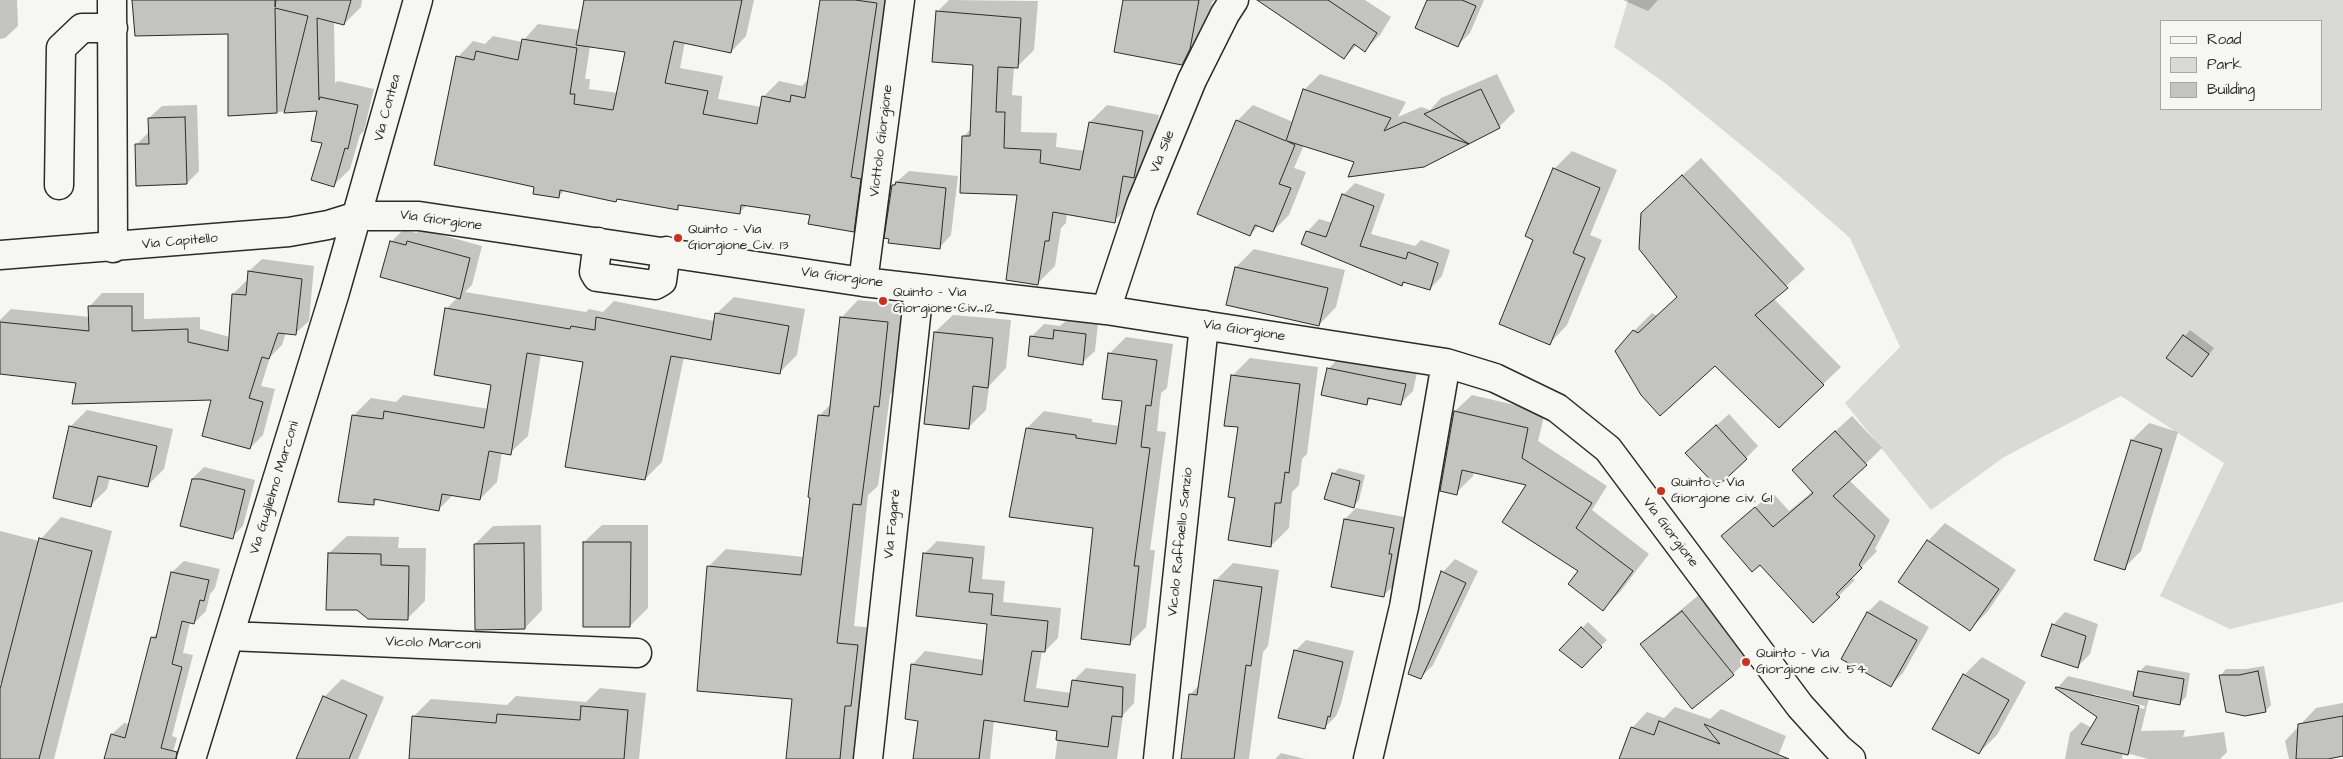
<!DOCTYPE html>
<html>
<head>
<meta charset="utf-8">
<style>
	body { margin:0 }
	#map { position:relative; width:2343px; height:759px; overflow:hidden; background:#f6f6f2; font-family:"Architects Daughter",sans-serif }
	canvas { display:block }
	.legend { position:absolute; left:2160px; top:20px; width:162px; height:90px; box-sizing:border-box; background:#f6f6f2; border:1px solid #a5a5a2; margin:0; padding:6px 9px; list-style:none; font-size:15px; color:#2b2b2b }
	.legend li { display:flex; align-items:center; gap:10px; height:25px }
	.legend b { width:25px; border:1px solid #a5a5a2 }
</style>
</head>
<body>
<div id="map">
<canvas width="2343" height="759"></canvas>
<ul class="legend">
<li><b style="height:6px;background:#f6f6f2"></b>Road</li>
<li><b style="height:14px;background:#d9d9d5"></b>Park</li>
<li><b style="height:14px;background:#c3c3c0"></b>Building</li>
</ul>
</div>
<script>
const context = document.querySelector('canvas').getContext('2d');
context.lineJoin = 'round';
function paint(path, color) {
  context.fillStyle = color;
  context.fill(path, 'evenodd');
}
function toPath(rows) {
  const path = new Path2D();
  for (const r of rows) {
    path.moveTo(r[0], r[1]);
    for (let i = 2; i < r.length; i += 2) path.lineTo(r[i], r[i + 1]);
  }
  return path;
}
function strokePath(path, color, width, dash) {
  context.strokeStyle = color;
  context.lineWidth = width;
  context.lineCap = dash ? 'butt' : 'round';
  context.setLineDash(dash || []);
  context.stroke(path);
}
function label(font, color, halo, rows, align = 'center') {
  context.font = font + ' "Architects Daughter",sans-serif';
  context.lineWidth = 4.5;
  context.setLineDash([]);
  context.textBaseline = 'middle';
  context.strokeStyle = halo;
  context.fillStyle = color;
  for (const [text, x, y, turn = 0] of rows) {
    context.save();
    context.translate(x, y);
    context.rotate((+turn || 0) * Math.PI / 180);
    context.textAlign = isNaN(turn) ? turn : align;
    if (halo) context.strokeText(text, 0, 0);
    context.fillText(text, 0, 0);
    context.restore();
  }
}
paint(toPath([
	[1628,0,2343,0,2343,602,2230,629,2160,596,2224,463,2121,396,2004,457,1931,510,1845,403,1900,347,1850,238,1778,175,1665,83,1614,47],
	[2162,21,2322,21,2322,109,2162,109]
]), '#d9d9d5');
paint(toPath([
	[0,0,17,0,18,26,5,38,0,39],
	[134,0,362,0,361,7,344,24,334,21,335,83,338,81,374,89,364,131,360,135,350,169,334,185,318,110,230,114,230,33],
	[585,0,754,0,746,36,731,52,685,42,680,68,723,76,718,99,761,107,763,97,779,81,802,86,808,79,822,0,890,0,869,215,853,231,811,214,747,205,739,213,681,204,677,208,618,198,616,200,565,190,558,197,536,186,458,57,473,41,485,44,493,36,522,42,538,24,580,30],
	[590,46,626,50,618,93,589,89,590,79,585,79],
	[949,0,1038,1,1034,50,1017,67,1014,67,1012,95,1022,96,1021,132,1057,133,1056,147,1085,151,1090,122,1107,105,1159,115,1151,160,1137,174,1131,204,1114,221,1067,213,1066,223,1061,228,1055,266,1038,283,1018,194,963,137,971,129,974,64,937,12],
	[1124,0,1215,0,1212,2,1207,31,1199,46,1182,63],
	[1271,0,1365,0,1391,17,1380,35,1365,50,1357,45,1344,58],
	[1428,0,1484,0,1470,33,1458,45],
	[1623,0,1658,0,1648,11],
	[1320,74,1406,102,1398,117,1421,107,1430,110,1441,98,1497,74,1515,111,1499,127,1424,166,1355,161,1304,145,1294,168,1306,172,1289,215,1273,231,1259,225,1250,235,1237,121,1253,105,1293,122,1304,90],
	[197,105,199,171,187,183,136,145,149,132,149,118,162,106],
	[1572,151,1617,170,1590,235,1602,240,1567,325,1550,343,1534,239,1554,169],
	[1701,158,1805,269,1773,298,1841,367,1779,426,1715,364,1660,414,1634,331,1652,313,1657,316,1679,296,1661,195],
	[909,171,958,176,951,235,939,248,893,185],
	[1355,183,1385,194,1371,234,1415,246,1421,240,1450,250,1442,276,1430,289,1405,282,1402,285,1307,232,1319,219,1333,223,1343,195],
	[420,229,482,246,472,285,465,292,586,312,589,309,603,312,614,301,714,321,716,314,734,297,805,309,797,355,780,372,684,357,662,462,645,479,584,361,541,354,528,436,510,453,502,452,497,482,480,499,454,494,438,510,378,499,373,504,354,415,371,398,396,402,403,395,489,409,493,384,446,309,458,297,391,242,403,230,417,233],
	[1254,249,1345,270,1336,307,1319,325,1228,304,1236,267],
	[262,259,314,266,309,321,296,333,286,332,282,345,270,357,261,386,275,389,263,435,250,448,213,399,0,373,0,320,11,309,90,317,90,306,102,293,144,293,144,319,200,317,200,329,230,337,233,294,246,281,248,282,249,271],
	[858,300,905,305,896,388,890,395,878,486,868,495,854,626,875,628,855,759,787,759,793,698,708,567,726,549,804,557,820,415,831,404,841,318],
	[953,315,1011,320,1006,368,989,386,986,410,968,428,935,332],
	[1068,319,1098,323,1095,351,1082,363,1031,337,1044,324,1060,326],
	[2190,330,2214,348,2197,370,2167,357],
	[1126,337,1173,344,1167,388,1161,393,1157,431,1166,432,1150,550,1155,550,1146,627,1130,643,1095,527,1011,516,1027,428,1044,411,1092,419,1092,422,1120,426,1124,400,1109,354],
	[1340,357,1417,372,1413,391,1401,403,1372,398,1366,403,1328,369],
	[1250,358,1318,367,1307,454,1302,459,1299,485,1292,492,1289,528,1271,546,1237,497,1240,426,1232,376],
	[1472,395,1545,412,1538,441,1607,486,1592,510,1649,554,1620,592,1603,609,1528,484,1474,472,1473,476,1456,493,1455,411],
	[87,410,173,429,164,469,148,485,110,477,107,489,91,505,70,427],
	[1729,414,1758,446,1746,458,1699,441],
	[1852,416,1882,448,1849,480,1890,520,1875,549,1877,551,1851,578,1855,580,1813,621,1760,564,1723,537,1772,492,1789,511,1813,491,1810,454],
	[2149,423,2178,432,2141,551,2124,568,2096,559,2132,440],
	[204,467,255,480,243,526,232,537,182,525,193,478],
	[1339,468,1365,475,1359,500,1354,506,1333,474],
	[1356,508,1404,517,1399,543,1402,544,1395,584,1384,595,1345,519],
	[61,517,112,531,54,759,0,759,0,693,2,683,0,683,0,531,39,541],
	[1945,523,2016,570,1988,611,1970,629,1928,541],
	[541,525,542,610,525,628,475,544,493,526],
	[602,525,648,525,648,608,630,626,584,542],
	[347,536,399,537,398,548,426,548,425,601,407,619,329,553],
	[937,541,985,546,982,579,1005,581,1003,602,1061,608,1058,638,1045,651,1042,651,1036,688,1071,693,1073,681,1086,668,1136,674,1134,703,1123,715,1117,759,1055,759,1059,730,994,720,990,759,914,759,919,720,912,665,925,651,984,660,988,622,924,554],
	[1455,559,1478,571,1433,665,1420,678,1410,673,1443,572],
	[184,561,220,569,215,588,210,594,206,611,194,623,190,622,183,653,193,655,172,736,177,738,171,759,105,759,112,734,124,723,130,724,152,638,159,631,172,572],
	[1233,563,1279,570,1268,646,1263,652,1249,759,1182,759,1190,695,1199,685,1215,581],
	[1700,594,1751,656,1733,674,1642,644,1660,627],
	[1880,600,1929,627,1903,673,1891,685,1842,658,1868,612],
	[2065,612,2098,624,2090,654,2078,666,2053,625],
	[1588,622,1607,640,1581,666,1561,650],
	[1306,640,1354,651,1341,704,1336,716,1325,727,1295,651],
	[1982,657,2026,682,1997,735,1979,753,1964,675],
	[2146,665,2190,673,2186,697,2180,703,2149,698,2141,731,2185,730,2183,737,2224,732,2227,752,2220,759,2148,759,2123,752,2122,759,2065,759,2070,733,2081,722,2092,728,2099,717,2057,688,2068,676,2135,692,2140,671],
	[2092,694,2145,706,2144,709,2096,697],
	[2264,666,2271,705,2265,711,2227,711,2221,675,2226,669,2246,669],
	[342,679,384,697,358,759,297,759,324,697],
	[600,688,646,693,639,759,410,759,413,717,431,699,507,705,516,696,586,702],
	[2343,703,2343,755,2321,759,2289,759,2285,741,2300,725,2316,708],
	[1675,707,1710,719,1721,709,1786,736,1777,759,1621,759,1632,728,1647,712,1664,718],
	[1281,753,1305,759,1275,759]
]), '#0003');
const building = toPath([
	[132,0,275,0,275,7,276,0,351,0,344,25,317,18,319,100,320,97,358,105,348,149,345,148,334,187,311,180,322,143,311,141,317,111,284,113,308,16,275,8,277,113,228,116,228,34,135,36,132,0],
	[584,0,742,0,731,53,674,41,665,83,708,91,703,114,757,124,762,96,790,102,791,95,805,98,820,0,855,0,877,3,851,177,861,179,854,232,808,224,810,215,741,205,740,214,678,205,678,210,617,199,616,202,560,190,559,198,533,194,534,187,434,165,456,56,474,60,476,51,518,60,522,39,577,48,570,94,575,94,574,104,613,110,625,52,576,45,584,0],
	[1123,0,1199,0,1190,49,1182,65,1114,52,1123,0],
	[1257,0,1328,0,1377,33,1365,52,1354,44,1344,59,1257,0],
	[1427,0,1462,0,1476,6,1458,47,1415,28,1427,0],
	[936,11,1021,18,1018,68,998,67,996,112,1005,112,1004,148,1041,150,1040,163,1080,170,1089,122,1143,131,1134,178,1123,176,1115,223,1053,212,1049,241,1045,241,1038,285,1006,280,1017,195,960,193,962,136,970,136,973,65,932,62,936,11],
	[1303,89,1391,118,1384,131,1404,122,1469,144,1424,114,1481,89,1500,128,1424,167,1348,177,1354,162,1287,141,1295,145,1279,184,1291,188,1273,232,1255,225,1250,236,1197,214,1236,120,1286,141,1303,89],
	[185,117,187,184,136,186,135,144,149,144,148,118,185,117],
	[1553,168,1600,188,1573,253,1585,258,1550,345,1499,324,1533,240,1525,236,1553,168],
	[1682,175,1788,288,1755,315,1824,385,1779,428,1715,366,1660,416,1641,395,1615,351,1633,330,1638,333,1677,297,1639,249,1641,213,1682,175],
	[896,182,946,188,940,249,888,243,889,239,884,238,892,185,895,185,896,182],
	[1342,194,1374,206,1360,246,1406,259,1408,252,1438,263,1430,290,1403,282,1402,286,1301,244,1306,231,1326,237,1342,194],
	[390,241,406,245,407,241,470,258,460,299,380,277,390,241],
	[1235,267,1328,288,1319,326,1226,305,1235,267],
	[248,271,302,279,296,335,278,333,269,359,262,357,249,398,263,402,250,449,202,436,211,400,72,404,76,383,0,374,0,322,89,331,88,306,132,306,132,331,188,329,188,342,228,351,232,294,246,295,248,271],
	[445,308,570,329,571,326,595,330,596,317,711,340,715,313,789,326,780,374,671,356,645,480,565,467,583,362,527,353,511,455,489,451,480,500,442,494,439,511,374,499,374,505,338,502,352,415,383,419,384,411,484,428,491,385,434,375,445,308],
	[840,317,888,322,879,407,874,406,861,505,853,504,837,643,858,645,851,706,845,706,840,759,786,759,792,699,697,691,707,566,801,575,810,498,808,497,818,415,829,416,840,317],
	[1054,330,1086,334,1083,365,1028,356,1030,336,1053,339,1054,330],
	[934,332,993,338,988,388,973,386,969,429,924,424,934,332],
	[2183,335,2209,354,2192,377,2166,358,2183,335],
	[1108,353,1157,360,1151,406,1146,405,1141,447,1150,448,1134,566,1139,566,1130,645,1081,639,1093,528,1009,517,1026,428,1076,435,1076,438,1116,444,1122,401,1102,399,1108,353],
	[1327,368,1406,384,1401,405,1368,398,1367,405,1321,395,1327,368],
	[1231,375,1300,384,1289,473,1285,472,1281,503,1275,503,1271,547,1228,540,1235,498,1228,497,1238,427,1224,426,1231,375],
	[1454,411,1528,428,1522,458,1592,503,1576,528,1633,571,1603,611,1568,584,1578,571,1502,522,1526,485,1462,470,1457,495,1440,491,1454,411],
	[1716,425,1747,459,1717,487,1685,453,1716,425],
	[69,426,157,446,148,487,98,476,91,507,53,498,69,426],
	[1835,431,1867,465,1833,496,1875,536,1859,565,1862,568,1836,594,1840,597,1813,623,1760,565,1752,572,1721,536,1755,507,1773,527,1813,493,1792,470,1835,431],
	[2131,440,2162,449,2125,570,2094,560,2131,440],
	[1332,473,1360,481,1354,508,1324,499,1332,473],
	[192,479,201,479,245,490,233,539,180,526,192,479],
	[1344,519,1394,528,1389,554,1392,554,1384,597,1331,587,1344,519],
	[39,538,92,551,39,759,0,759,0,689,39,538],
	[1927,540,1999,589,1970,631,1898,582,1927,540],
	[583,542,631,542,630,627,583,627,583,542],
	[524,543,525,629,475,630,474,544,524,543],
	[328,553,381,554,381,565,409,566,408,620,368,619,357,610,326,610,328,553],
	[923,553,973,558,969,592,993,594,991,615,1048,621,1045,652,1032,651,1024,701,1068,707,1072,680,1123,687,1122,717,1112,716,1108,747,1056,740,1057,731,984,720,979,759,913,759,918,721,905,719,911,664,982,675,987,624,916,616,923,553],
	[1441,571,1466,583,1421,679,1408,674,1441,571],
	[171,572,209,580,204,601,200,600,194,624,182,621,172,664,182,667,161,748,177,752,176,759,104,759,111,734,125,738,151,637,156,638,171,572],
	[1214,580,1262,587,1251,666,1246,665,1234,759,1181,759,1189,694,1197,695,1214,580],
	[1682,611,1734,675,1692,709,1640,644,1682,611],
	[1867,612,1917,640,1891,687,1841,659,1867,612],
	[2052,624,2086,636,2078,668,2041,656,2052,624],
	[1581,627,1602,647,1582,668,1559,650,1581,627],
	[1294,650,1343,662,1330,717,1328,716,1325,729,1278,718,1294,650],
	[2138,671,2184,679,2180,705,2133,696,2138,671],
	[2258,671,2266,712,2245,716,2226,712,2219,675,2239,675,2258,671],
	[1963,674,2009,700,1979,754,1932,729,1963,674],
	[2056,687,2139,706,2128,755,2081,744,2097,717,2055,688,2056,687],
	[323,696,367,715,349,759,296,759,323,696],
	[581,706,628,710,624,759,409,759,412,716,496,723,497,714,580,720,581,706],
	[2343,716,2343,756,2328,759,2296,759,2298,724,2343,716],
	[1659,721,1720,744,1704,724,1789,759,1619,759,1631,727,1654,735,1659,721]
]);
paint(building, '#c3c3c0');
strokePath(building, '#2b2b2b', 1);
const minor = toPath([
	[112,0,113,248],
	[59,185,61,48,82,28,113,28],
	[598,242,594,272,597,277,655,285,662,281,666,251],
	[0,255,289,232,328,225,357,216,419,216,863,282,1106,310,1446,363,1495,378,1557,408,1608,449,1800,706,1838,748,1851,759],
	[863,282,900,0],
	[1106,310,1141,204,1192,80,1225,14,1234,0],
	[229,636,637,653],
	[191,759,335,292,418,0],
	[868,759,919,289],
	[1158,759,1204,325],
	[1368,759,1404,607,1446,363]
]);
strokePath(minor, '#2b2b2b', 31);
strokePath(minor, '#f6f6f2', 28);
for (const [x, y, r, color] of [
	[678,238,5,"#c8321e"],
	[883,301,5,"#c8321e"],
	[1661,491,5,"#c8321e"],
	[1746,662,5,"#c8321e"]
]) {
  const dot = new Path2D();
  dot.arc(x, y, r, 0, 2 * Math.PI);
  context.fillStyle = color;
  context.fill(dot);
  strokePath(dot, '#f6f6f2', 2);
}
label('14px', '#2b2b2b', '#f6f6f2', [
	["Via Contea",388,108,-75],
	["Viottolo Giorgione",882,141,-83],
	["Via Sile",1163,152,-68],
	["Via Giorgione",441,221,8],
	["Via Capitello",180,242,-5],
	["Via Giorgione",842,278,8],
	["Via Giorgione",1244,331,9],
	["Via Guglielmo Marconi",275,488,-73],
	["Via Fagarè",893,524,-84],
	["Via Giorgione",1670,533,53],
	["Vicolo Raffaello Sanzio",1181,542,-84],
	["Vicolo Marconi",433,644,2]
]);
label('14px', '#2b2b2b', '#f6f6f2', [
	["Quinto - Via",688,230],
	["Giorgione Civ. 13",688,246],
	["Quinto - Via",893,293],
	["Giorgione Civ. 12",893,309],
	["Quinto - Via",1671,483],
	["Giorgione civ. 61",1671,499],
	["Quinto - Via",1756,654],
	["Giorgione civ. 54",1756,670]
], 'left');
</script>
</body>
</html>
